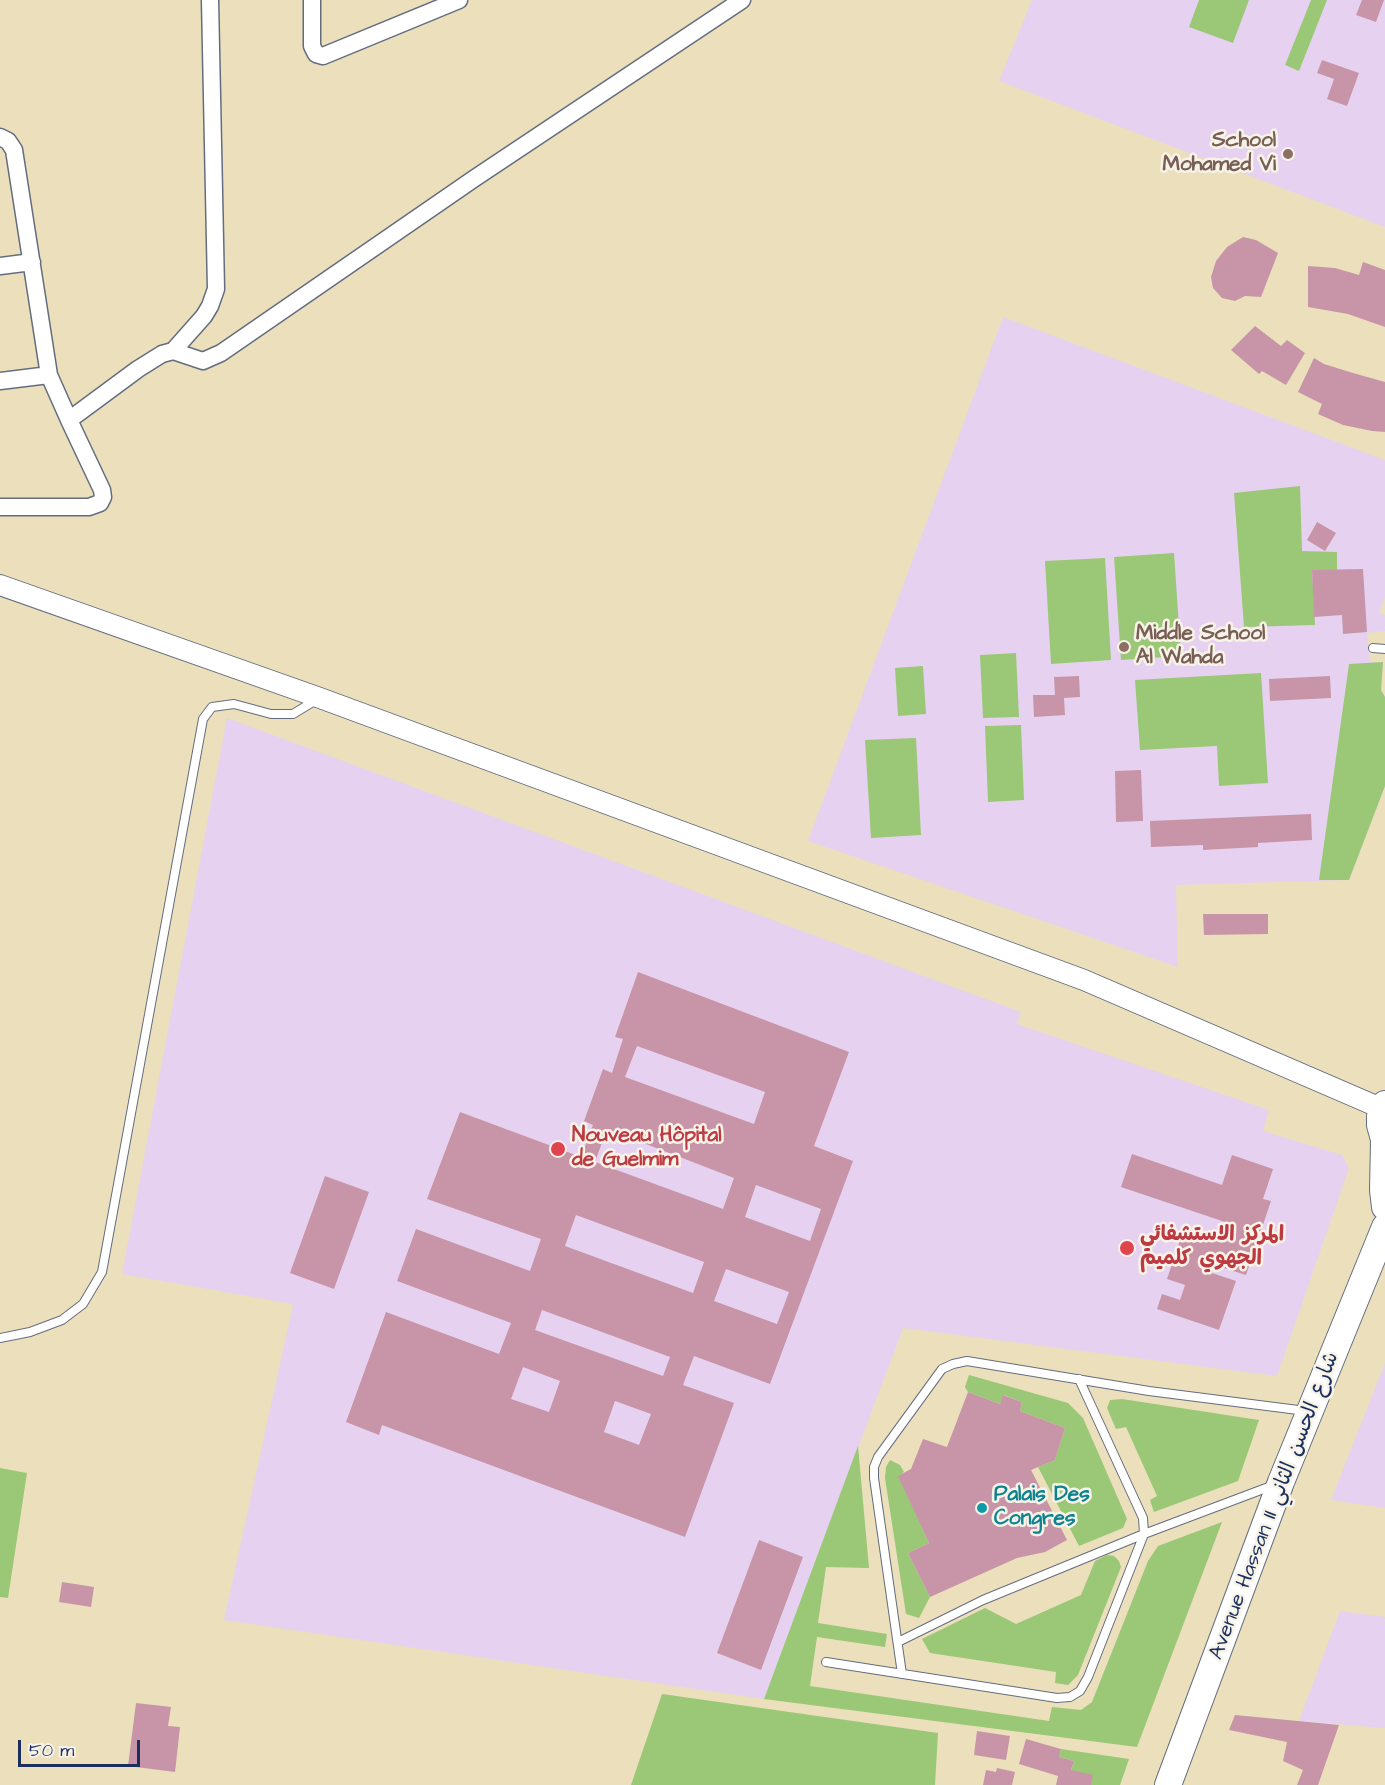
<!DOCTYPE html>
<html>
<head>
<meta charset="utf-8">
<style>
	body { margin:0 }
	#map { position:relative; width:1385px; height:1785px; overflow:hidden; background:#ebdfbc; font-family:"Architects Daughter",sans-serif }
	canvas { display:block }
	.scale { position:absolute; left:18px; top:1740px; width:122px; height:27px; box-sizing:border-box; border:3px solid #1b2f5e; border-top:0; padding-left:8px; font-size:18px; line-height:21px; white-space:nowrap; color:#1b2f5e; -webkit-text-stroke:4px #f7f3e8; paint-order:stroke }
</style>
</head>
<body>
<div id="map">
<canvas width="1385" height="1785"></canvas>
<div class="scale">50 m</div>
</div>
<script>
const context = document.querySelector('canvas').getContext('2d');
context.lineJoin = 'round';
function paint(path, color) {
  context.fillStyle = color;
  context.fill(path, 'evenodd');
}
function toPath(rows) {
  const path = new Path2D();
  for (const r of rows) {
    path.moveTo(r[0], r[1]);
    for (let i = 2; i < r.length; i += 2) path.lineTo(r[i], r[i + 1]);
  }
  return path;
}
function strokePath(path, color, width, dash) {
  context.strokeStyle = color;
  context.lineWidth = width;
  context.lineCap = dash ? 'butt' : 'round';
  context.setLineDash(dash || []);
  context.stroke(path);
}
function label(font, color, halo, rows, align = 'center') {
  context.font = font + ' "Architects Daughter","Playpen Sans Arabic",sans-serif';
  context.lineWidth = 5;
  context.setLineDash([]);
  context.textBaseline = 'middle';
  context.strokeStyle = halo;
  context.fillStyle = color;
  for (const [text, x, y, turn = 0] of rows) {
    context.save();
    context.translate(x, y);
    context.rotate((+turn || 0) * Math.PI / 180);
    context.textAlign = isNaN(turn) ? turn : align;
    if (halo) context.strokeText(text, 0, 0);
    context.fillText(text, 0, 0);
    context.restore();
  }
}
paint(toPath([
	[1032,0,1385,0,1385,227,999,81],
	[1003,317,1385,460,1385,597,1379,613,1385,615,1385,631,1367,633,1370,662,1383,662,1381,690,1385,697,1385,786,1349,880,1176,885,1178,967,808,841],
	[227,718,1021,1012,1017,1024,1269,1110,1263,1131,1342,1155,1349,1168,1277,1376,903,1328,764,1699,224,1620,293,1304,122,1274],
	[1385,1363,1385,1508,1331,1500],
	[1340,1611,1385,1617,1385,1728,1299,1721]
]), '#e6d2f0');
paint(toPath([
	[1199,0,1249,0,1233,43,1189,27],
	[1311,0,1327,0,1299,71,1285,65],
	[1300,486,1302,551,1337,552,1337,570,1312,570,1315,625,1244,627,1234,493],
	[1174,553,1181,656,1121,660,1114,557],
	[1105,558,1111,660,1051,664,1045,561],
	[1016,653,1019,717,983,718,980,655],
	[1383,662,1381,690,1385,697,1385,786,1349,880,1319,880,1349,664],
	[923,666,926,714,898,716,895,668],
	[1261,673,1268,783,1219,786,1217,746,1140,750,1135,680],
	[1021,725,1024,800,988,802,985,726],
	[916,738,921,835,871,838,865,740],
	[969,1375,1068,1403,1083,1418,1127,1519,1123,1528,1079,1546,1038,1467,1055,1460,1065,1428,1020,1411,1022,1402,1004,1395,1000,1404,968,1392,965,1387],
	[1122,1399,1259,1420,1238,1481,1154,1512,1150,1500,1157,1496,1126,1427,1116,1429,1107,1408,1110,1400],
	[858,1446,869,1568,826,1567,818,1623,887,1634,885,1647,817,1637,810,1686,1049,1721,1052,1707,1081,1710,1092,1702,1148,1561,1158,1546,1222,1522,1137,1747,764,1699],
	[890,1460,900,1465,904,1472,899,1476,929,1543,908,1553,930,1597,919,1618,906,1614,885,1478,886,1467],
	[0,1468,27,1473,8,1598,0,1597],
	[1107,1555,1114,1556,1119,1561,1121,1567,1078,1675,1068,1685,1055,1683,1056,1672,930,1653,922,1639,985,1608,1016,1624,1081,1595,1095,1561],
	[662,1694,938,1733,935,1785,631,1785],
	[1061,1749,1129,1759,1120,1785,1091,1785,1071,1770,1074,1761,1059,1757]
]), '#9ac876');
paint(toPath([
	[1362,0,1384,0,1376,22,1356,15],
	[1322,60,1359,73,1347,106,1327,99,1334,79,1317,73],
	[1243,237,1256,240,1278,253,1261,297,1245,296,1235,301,1222,298,1213,288,1211,277,1216,261,1227,247],
	[1363,262,1385,270,1385,327,1348,314,1308,307,1308,266,1335,268,1359,275],
	[1255,326,1281,346,1287,340,1305,353,1286,385,1262,371,1259,374,1231,350],
	[1314,358,1324,364,1353,373,1385,382,1385,432,1372,431,1343,425,1318,414,1322,404,1298,392],
	[1317,522,1336,533,1325,551,1307,540],
	[1363,569,1367,632,1343,634,1342,615,1314,617,1312,570],
	[1079,676,1080,697,1064,698,1065,715,1034,717,1033,695,1055,695,1054,677],
	[1330,676,1331,698,1270,701,1269,679],
	[1141,770,1143,821,1116,822,1115,771],
	[1311,814,1312,840,1258,843,1258,847,1203,850,1203,845,1151,847,1150,821],
	[1203,914,1268,914,1268,934,1204,935],
	[638,972,849,1052,814,1146,853,1161,770,1384,694,1356,683,1385,734,1403,685,1537,382,1425,379,1435,346,1422,386,1312,499,1354,511,1323,397,1281,416,1229,530,1271,541,1239,427,1199,460,1112,581,1157,593,1125,584,1121,603,1069,612,1073,623,1039,615,1037],
	[637,1046,765,1092,754,1124,625,1077],
	[607,1129,734,1178,723,1209,595,1162],
	[756,1185,821,1209,810,1241,745,1217],
	[576,1215,704,1262,693,1293,565,1246],
	[726,1269,789,1292,777,1324,714,1301],
	[542,1310,670,1357,663,1376,535,1330],
	[523,1367,560,1381,549,1412,511,1399],
	[615,1401,651,1414,639,1445,604,1432],
	[1132,1154,1222,1185,1232,1155,1273,1169,1263,1199,1271,1201,1246,1275,1211,1264,1209,1272,1236,1281,1219,1330,1157,1309,1162,1294,1180,1300,1185,1285,1167,1279,1184,1229,1219,1240,1225,1222,1121,1187],
	[325,1176,369,1192,334,1289,290,1273],
	[968,1392,1000,1404,1003,1395,1022,1402,1020,1411,1065,1428,1055,1460,1031,1470,1067,1540,1045,1552,1017,1558,930,1597,908,1553,929,1543,898,1476,911,1469,923,1439,947,1447],
	[759,1540,803,1557,761,1670,717,1653],
	[62,1582,94,1587,91,1607,59,1602],
	[136,1703,171,1707,168,1726,180,1727,175,1772,128,1766],
	[1235,1715,1339,1725,1318,1785,1297,1785,1303,1770,1283,1761,1287,1742,1229,1730],
	[977,1731,1010,1736,1006,1760,974,1755],
	[1026,1739,1061,1749,1059,1757,1074,1761,1071,1770,1093,1775,1091,1785,1056,1785,1058,1776,1019,1764],
	[997,1768,1015,1772,1012,1785,983,1785,986,1770,996,1772]
]), '#c795a7');
const service = toPath([
	[1373,648,1385,649],
	[0,1338,30,1332,62,1320,83,1304,102,1272,203,719,212,707,234,704,271,714,293,714,316,700],
	[898,1642,983,1600,1144,1534,1274,1485],
	[826,1662,1057,1698,1070,1697,1080,1691,1088,1677,1144,1534,1143,1518,1079,1379],
	[902,1674,874,1478,874,1467,878,1457,942,1369,953,1364,967,1361,1149,1391,1306,1411]
]);
const minor = toPath([
	[312,0,312,46,316,54,323,56,459,0],
	[0,137,8,141,14,150,49,375],
	[0,266,32,262],
	[173,351,204,316,210,306,216,289,210,0],
	[0,381,49,375,69,420],
	[0,507,89,507,100,503,103,497,102,490,69,420,138,369,162,354,173,351,203,361,221,353,475,178,742,0]
]);
const tertiary = toPath([
	[0,585,320,698,1084,980,1383,1109]
]);
const primary = toPath([
	[1385,1104,1380,1117,1380,1125,1385,1143],
	[1384,1141,1383,1190,1385,1207],
	[1168,1785,1281,1482,1385,1227]
]);
strokePath(service, '#646d7f', 10);
strokePath(minor, '#646d7f', 19);
strokePath(tertiary, '#646d7f', 22);
strokePath(primary, '#646d7f', 28);
strokePath(service, '#fff', 8);
strokePath(minor, '#fff', 16);
strokePath(tertiary, '#fff', 20);
strokePath(primary, '#fff', 26);
for (const [x, y, r, color] of [
	[1288,154,6,"#8d6e63"],
	[1124,647,6,"#8d6e63"],
	[558,1149,8,"#e0444e"],
	[1127,1248,8,"#e0444e"],
	[982,1508,6,"#0f9aa8"]
]) {
  const dot = new Path2D();
  dot.arc(x, y, r, 0, 2 * Math.PI);
  context.fillStyle = color;
  context.fill(dot);
  strokePath(dot, '#f7f3e8', 2);
}
label('bold 21px', '#785e54', '#f7f3e8', [
	["School",1276,142],
	["Mohamed Vi",1276,166],
	["Middle School",1136,635,"left"],
	["Al Wahda",1136,659,"left"]
], 'right');
label('bold 21px', '#be3a42', '#f7f3e8', [
	["Nouveau Hôpital",572,1137],
	["de Guelmim",572,1161],
	["المركز الاستشفائي",1140,1236],
	["الجهوي كلميم",1140,1260]
], 'left');
label('bold 21px', '#0d838f', '#f7f3e8', [
	["Palais Des",994,1496],
	["Congres",994,1520]
], 'left');
label('21px', '#1b2f5e', '#f7f3e8', [
	["Avenue Hassan II شارع الحسن الثاني",1275,1506,-69]
]);
</script>
</body>
</html>
